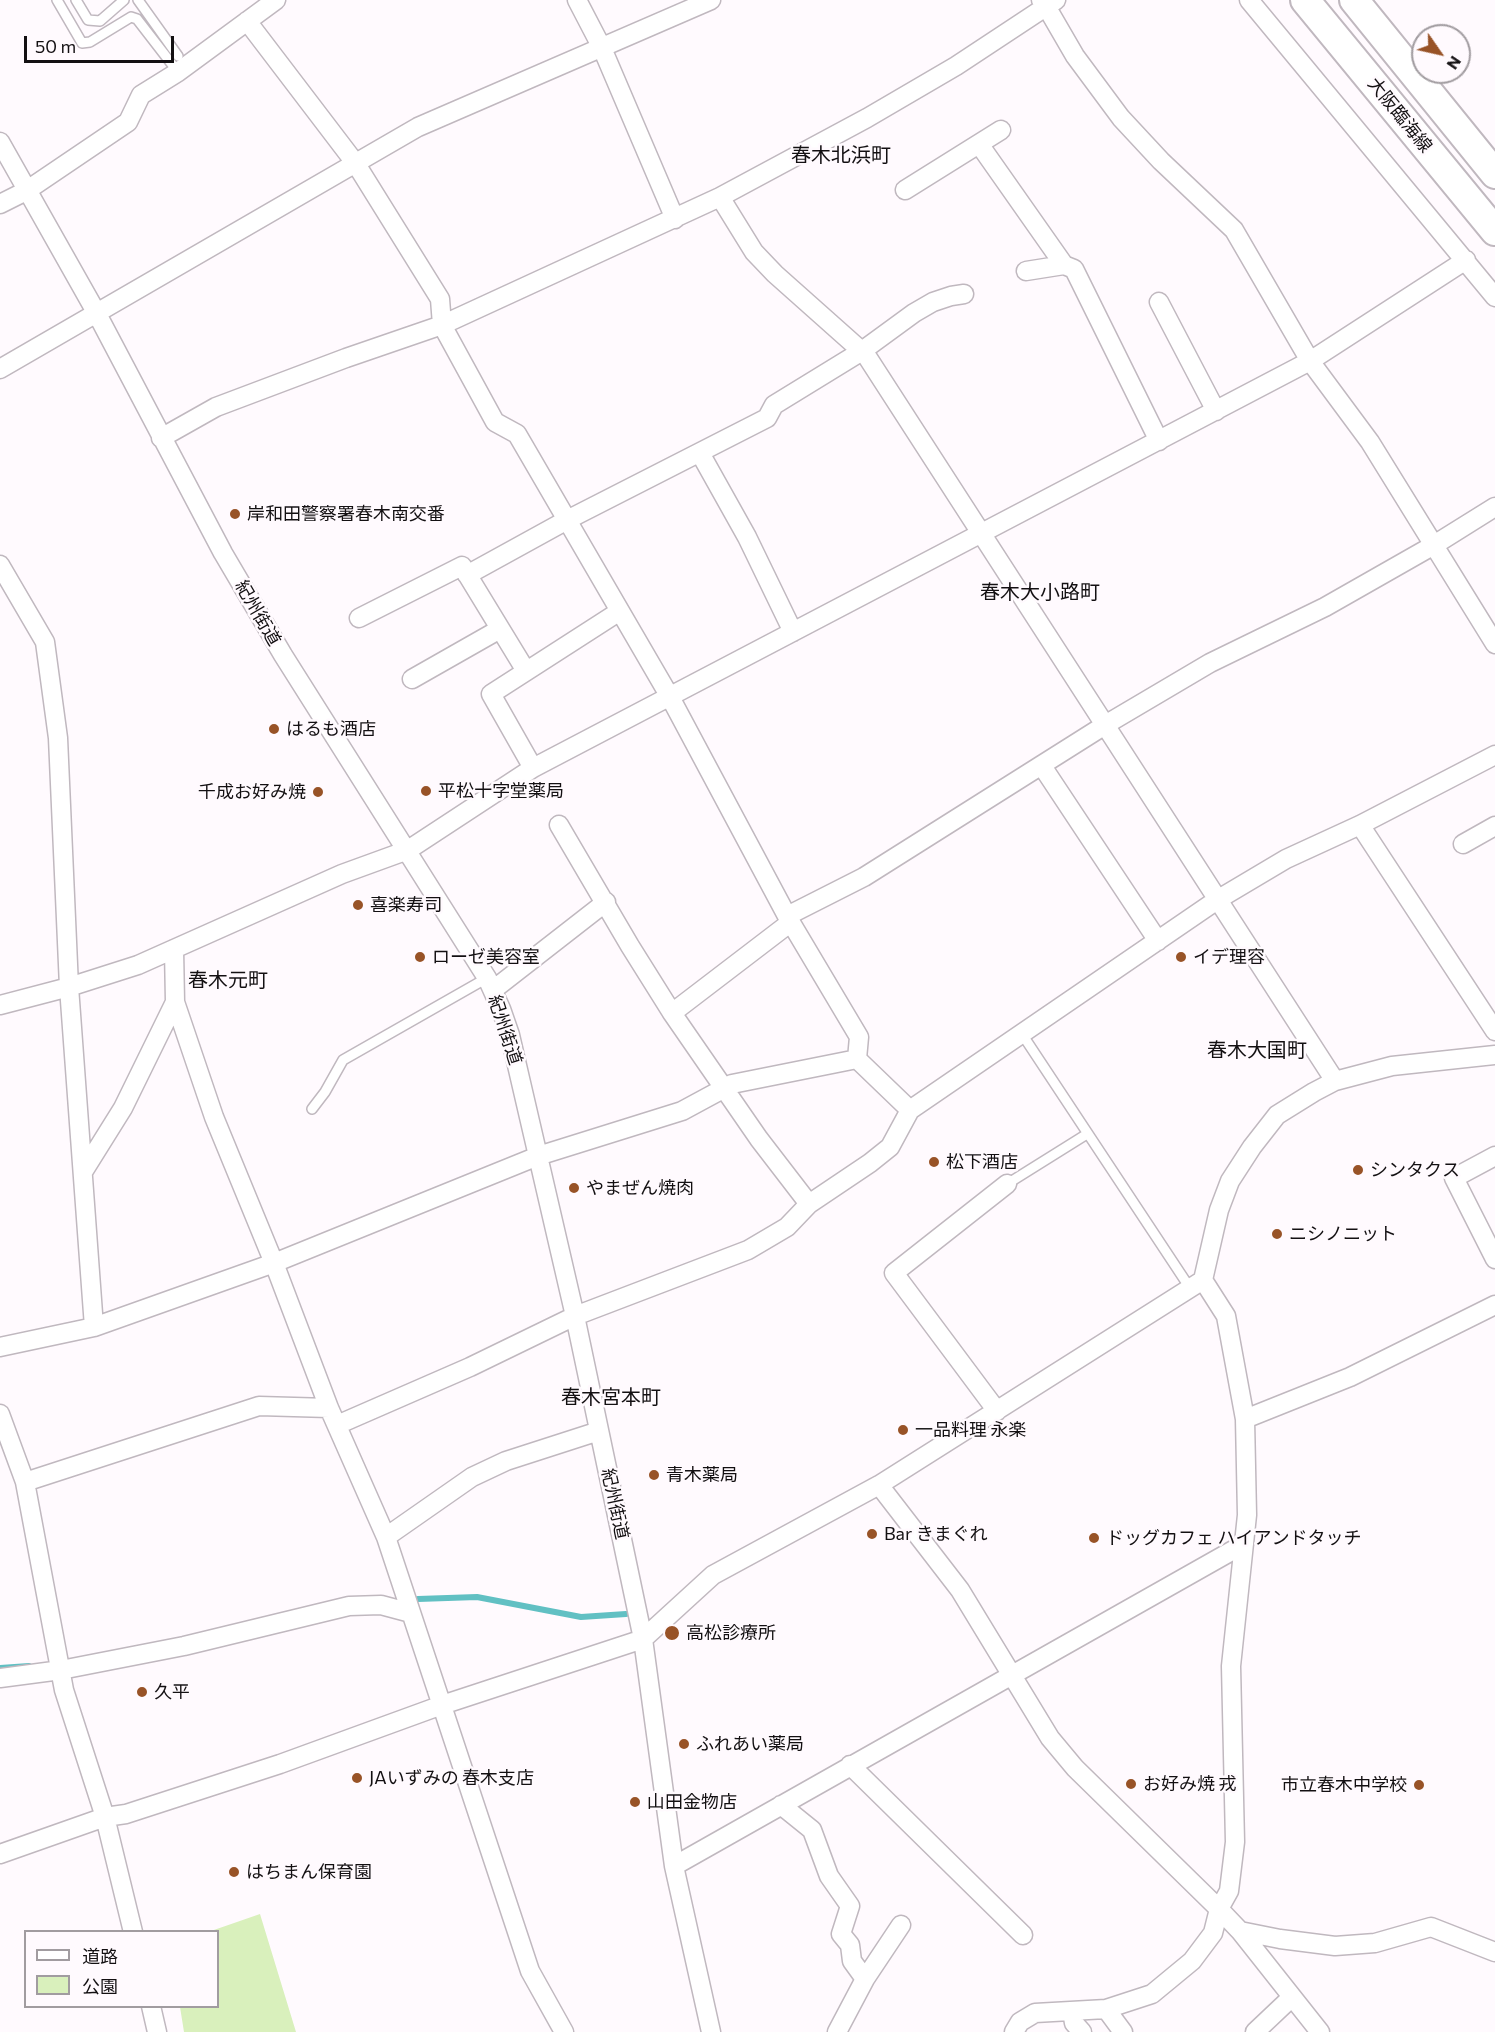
<!DOCTYPE html>
<html>
<head>
<meta charset="utf-8">
<style>
	body { margin:0 }
	#map { position:relative; width:1495px; height:2032px; overflow:hidden; background:#fffafe; font-family:Commissioner,"Noto Sans JP",sans-serif }
	canvas { display:block }
	.legend { position:absolute; left:24px; top:1930px; width:195px; height:78px; box-sizing:border-box; background:#fffafe; border:2px solid #a19ca0; margin:0; padding:8px 10px; list-style:none; font-size:18px; color:#131012 }
	.legend li { display:flex; align-items:center; gap:12px; height:30px }
	.legend b { width:30px; border:2px solid #a19ca0 }
	.north { position:absolute; left:1411px; top:24px; width:60px; height:60px; box-sizing:border-box; background:#fffafe; border:2px solid #a19ca0; border-radius:50%; rotate:124deg; font-size:16px; font-weight:700; line-height:24px; text-align:center; color:#131012 }
	.north::after { content:''; display:block; margin:auto; width:21px; height:27px; background:#985327; clip-path:polygon(50% 0,100% 100%,50% 72%,0 100%) }
	.scale { position:absolute; left:24px; top:36px; width:150px; height:27px; box-sizing:border-box; border:3px solid #131012; border-top:0; padding-left:8px; font-size:18px; line-height:21px; white-space:nowrap; color:#131012; -webkit-text-stroke:4px #fffafe; paint-order:stroke }
</style>
</head>
<body>
<div id="map">
<canvas width="1495" height="2032"></canvas>
<ul class="legend">
<li><b style="height:8px;background:#fff"></b>道路</li>
<li><b style="height:16px;background:#d9f0bc"></b>公園</li>
</ul>
<div class="north">N</div>
<div class="scale">50 m</div>
</div>
<script>
const context = document.querySelector('canvas').getContext('2d');
context.lineJoin = 'round';
function paint(path, color) {
  context.fillStyle = color;
  context.fill(path, 'evenodd');
}
function toPath(rows) {
  const path = new Path2D();
  for (const r of rows) {
    path.moveTo(r[0], r[1]);
    for (let i = 2; i < r.length; i += 2) path.lineTo(r[i], r[i + 1]);
  }
  return path;
}
function strokePath(path, color, width, dash) {
  context.strokeStyle = color;
  context.lineWidth = width;
  context.lineCap = dash ? 'butt' : 'round';
  context.setLineDash(dash || []);
  context.stroke(path);
}
function label(font, color, halo, rows, align = 'center') {
  context.font = font + ' Commissioner,"Noto Sans JP",sans-serif';
  context.lineWidth = 5;
  context.setLineDash([]);
  context.textBaseline = 'middle';
  context.strokeStyle = halo;
  context.fillStyle = color;
  for (const [text, x, y, turn = 0] of rows) {
    context.save();
    context.translate(x, y);
    context.rotate((+turn || 0) * Math.PI / 180);
    context.textAlign = isNaN(turn) ? turn : align;
    if (halo) context.strokeText(text, 0, 0);
    context.fillText(text, 0, 0);
    context.restore();
  }
}
paint(toPath([
	[260,1914,296,2032,184,2032,180,2007,218,2006,218,1932,211,1931]
]), '#d9f0bc');
strokePath(toPath([
	[418,1599,477,1597,581,1617,626,1614],
	[0,1668,29,1666]
]), '#61c0c3', 6);
const lane = toPath([
	[57,0,82,43,90,42,131,17,137,19,178,72],
	[76,0,88,20,100,21,124,0],
	[138,0,178,56],
	[1022,1034,1190,1288],
	[312,1109,325,1092,343,1060,487,978],
	[1007,1184,1087,1134]
]);
const street = toPath([
	[577,0,602,48,675,219],
	[1041,0,1046,6,1075,56,1121,118,1161,161,1234,230,1310,361,1370,442,1495,644],
	[1249,0,1495,297],
	[247,21,356,164,440,299,442,325,495,422,517,434,670,697,787,916,859,1037,857,1059],
	[0,142,96,312,223,553,283,655,487,978,501,1009,510,1035,575,1316,643,1639,674,1866,711,2032],
	[979,144,1064,265],
	[905,190,1001,130],
	[720,197,754,252,775,274,866,355,1335,1081],
	[0,204,26,191,128,122,141,95,178,72,276,0],
	[1026,271,1064,265,1074,269,1159,441],
	[1159,302,1216,411],
	[0,369,418,127,711,0],
	[161,438,216,407,346,358,442,325,720,197,867,118,956,66,1056,0],
	[700,453,747,537,793,632],
	[0,565,45,642,58,738,69,987,94,1327],
	[467,575,567,520,767,418,774,405,862,351,914,313,933,302,951,296,964,294],
	[359,618,462,566,526,671],
	[412,679,500,629],
	[1042,766,1158,941],
	[533,768,491,694,620,611],
	[559,825,630,946,672,1013,759,1139,809,1204],
	[1360,825,1495,1031],
	[1463,844,1495,826],
	[787,916,864,877,1105,725,1210,663,1325,607,1434,545,1495,507],
	[174,949,175,1002,214,1117,274,1263,329,1408,386,1537,530,1971,564,2032],
	[493,990,606,902],
	[0,1005,69,987,138,965,342,874,408,850,533,768,1310,361,1466,260],
	[672,1013,791,922],
	[857,1059,910,1110],
	[1495,1156,1454,1178,1495,1259],
	[83,1172,123,1108,175,1002],
	[0,1347,94,1327,274,1263,538,1156,682,1111,732,1084,857,1059],
	[997,1411,894,1273,1007,1184],
	[0,1414,25,1482,64,1690,105,1817,133,1932],
	[1245,1419,1350,1377,1495,1305],
	[337,1425,470,1367,575,1316,748,1250,787,1227,809,1204,870,1163,890,1147,910,1110,1217,900,1286,859,1360,825,1495,755],
	[25,1482,259,1406,329,1408],
	[879,1485,960,1590,1050,1738,1075,1768,1219,1909,1240,1931,1320,2032],
	[386,1537,472,1477,506,1461,599,1431],
	[0,1678,61,1670,184,1646,349,1606,381,1605,411,1613],
	[850,1765,1023,1935],
	[781,1805,812,1830,829,1876,850,1906,841,1934,850,1945,852,1961,865,1979],
	[0,1854,105,1817,126,1814,280,1764,442,1705,643,1639,713,1575,879,1485,1203,1280],
	[674,1866,1244,1544],
	[1240,1931,1280,1939,1335,1946,1375,1943,1431,1927,1495,1952],
	[151,2006,157,2032],
	[1106,2009,1123,2032],
	[1072,2011,1074,2023,1082,2032],
	[837,2032,865,1979,901,1925],
	[1014,2032,1020,2022,1035,2013,1106,2009,1152,1994,1192,1961,1213,1933,1219,1909,1229,1891,1235,1842,1231,1666,1247,1515,1245,1419,1226,1316,1203,1280,1219,1210,1230,1181,1252,1147,1277,1115,1314,1092,1335,1081,1392,1066,1495,1055],
	[1255,2032,1292,1997]
]);
const primary = toPath([
	[1305,0,1495,231],
	[1354,0,1495,174]
]);
strokePath(lane, '#c0b8bf', 12);
strokePath(street, '#c0b8bf', 21);
strokePath(primary, '#c0b8bf', 32);
strokePath(lane, '#fff', 9);
strokePath(street, '#fff', 18);
strokePath(primary, '#fff', 28);
for (const [x, y, r, color] of [
	[235,514,6,"#985327"],
	[274,729,6,"#985327"],
	[426,791,6,"#985327"],
	[318,792,6,"#985327"],
	[358,905,6,"#985327"],
	[420,957,6,"#985327"],
	[1181,957,6,"#985327"],
	[934,1162,6,"#985327"],
	[1358,1170,6,"#985327"],
	[574,1188,6,"#985327"],
	[1277,1234,6,"#985327"],
	[903,1430,6,"#985327"],
	[654,1475,6,"#985327"],
	[872,1534,6,"#985327"],
	[1094,1538,6,"#985327"],
	[672,1633,8,"#985327"],
	[142,1692,6,"#985327"],
	[684,1744,6,"#985327"],
	[357,1778,6,"#985327"],
	[1131,1784,6,"#985327"],
	[1419,1785,6,"#985327"],
	[635,1802,6,"#985327"],
	[234,1872,6,"#985327"]
]) {
  const dot = new Path2D();
  dot.arc(x, y, r, 0, 2 * Math.PI);
  context.fillStyle = color;
  context.fill(dot);
  strokePath(dot, '#fffafe', 2);
}
label('18px', '#131012', '#fffafe', [
	["大阪臨海線",1400,115,51],
	["紀州街道",258,613,60],
	["紀州街道",505,1030,72],
	["紀州街道",615,1504,78]
]);
label('18px', '#131012', '#fffafe', [
	["岸和田警察署春木南交番",247,514],
	["はるも酒店",286,729],
	["平松十字堂薬局",438,791],
	["千成お好み焼",306,792,"right"],
	["喜楽寿司",370,905],
	["ローゼ美容室",432,957],
	["イデ理容",1193,957],
	["松下酒店",946,1162],
	["シンタクス",1370,1170],
	["やまぜん焼肉",586,1188],
	["ニシノニット",1289,1234],
	["一品料理 永楽",915,1430],
	["青木薬局",666,1475],
	["Bar きまぐれ",884,1534],
	["ドッグカフェ ハイアンドタッチ",1106,1538],
	["高松診療所",686,1633],
	["久平",154,1692],
	["ふれあい薬局",696,1744],
	["JAいずみの 春木支店",369,1778],
	["お好み焼 戎",1143,1784],
	["市立春木中学校",1407,1785,"right"],
	["山田金物店",647,1802],
	["はちまん保育園",246,1872]
], 'left');
label('20px', '#131012', '#fffafe', [
	["春木北浜町",841,155],
	["春木大小路町",1040,592],
	["春木元町",228,980],
	["春木大国町",1257,1050],
	["春木宮本町",611,1397]
]);
</script>
</body>
</html>
